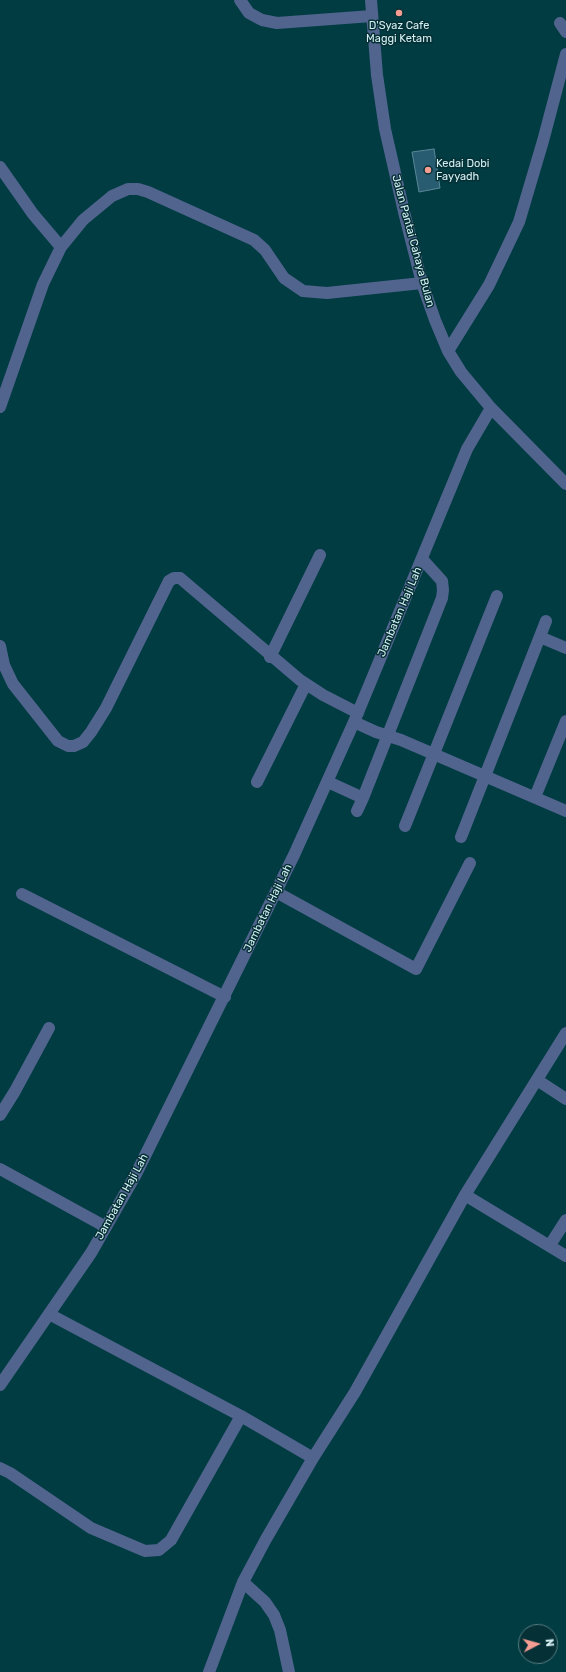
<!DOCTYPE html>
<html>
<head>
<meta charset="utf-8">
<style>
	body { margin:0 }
	#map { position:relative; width:566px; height:1672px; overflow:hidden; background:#003c42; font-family:Rubik,sans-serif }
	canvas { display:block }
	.north { position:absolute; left:518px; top:1624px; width:40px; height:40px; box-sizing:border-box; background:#053035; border:1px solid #587d81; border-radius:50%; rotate:84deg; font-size:11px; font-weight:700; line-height:16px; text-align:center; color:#d5f0f3 }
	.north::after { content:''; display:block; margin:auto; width:14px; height:18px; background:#f59c93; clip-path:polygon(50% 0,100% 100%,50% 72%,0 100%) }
</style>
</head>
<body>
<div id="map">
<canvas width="566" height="1672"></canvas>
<div class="north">N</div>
</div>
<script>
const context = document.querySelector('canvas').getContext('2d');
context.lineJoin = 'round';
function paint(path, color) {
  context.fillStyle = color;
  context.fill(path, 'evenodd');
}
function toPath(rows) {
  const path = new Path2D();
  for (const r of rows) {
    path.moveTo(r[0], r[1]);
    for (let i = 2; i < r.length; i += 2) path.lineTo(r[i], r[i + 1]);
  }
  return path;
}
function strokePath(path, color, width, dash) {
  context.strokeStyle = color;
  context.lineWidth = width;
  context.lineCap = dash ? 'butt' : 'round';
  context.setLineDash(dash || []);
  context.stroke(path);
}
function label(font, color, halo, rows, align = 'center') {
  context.font = font + ' Rubik,sans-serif';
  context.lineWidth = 3;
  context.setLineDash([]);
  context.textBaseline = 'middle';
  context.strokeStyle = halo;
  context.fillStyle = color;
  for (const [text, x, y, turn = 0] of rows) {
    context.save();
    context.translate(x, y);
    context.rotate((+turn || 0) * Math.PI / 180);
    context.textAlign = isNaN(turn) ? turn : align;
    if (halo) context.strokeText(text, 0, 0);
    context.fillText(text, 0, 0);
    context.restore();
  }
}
const building = toPath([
	[434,149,440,188,419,192,412,152,434,149]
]);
paint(building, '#285c70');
strokePath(building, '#5a8799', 1);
strokePath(toPath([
	[240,0,249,13,262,20,277,23,372,16],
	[371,0,377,75,385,129,404,212,422,283,435,320,448,351,461,372,491,408,566,484],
	[560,23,566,32],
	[0,167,33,214,61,247],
	[448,351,489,285,519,222,543,141,566,54],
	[0,407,43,284,61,247,83,220,112,196,128,189,138,189,148,192,254,240,265,250,284,278,303,291,327,293,422,283],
	[540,637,566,648],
	[0,646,4,665,13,684,58,741,68,746,74,746,83,742,91,732,106,708,169,581,174,578,180,578,300,680,323,695,358,713],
	[270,657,320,555],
	[354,722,376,732,401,740,566,811],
	[257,782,306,684],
	[328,782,363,798,442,598,443,590,442,581,423,560],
	[535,797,566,721],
	[357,811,363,798],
	[405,826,497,596],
	[461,837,546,621],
	[276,892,416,969,470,863],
	[22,894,225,997],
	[537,1080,566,1099],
	[0,1115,15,1091,49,1028],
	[0,1169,106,1227],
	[465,1195,566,1256],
	[550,1245,566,1220],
	[49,1314,241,1416,313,1458],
	[0,1385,91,1253,135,1176,294,855,354,722,467,449,491,408],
	[0,1468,10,1473,91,1528,145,1551,159,1550,171,1540,241,1416],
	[243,1582,265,1602,274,1615,280,1630,289,1672],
	[209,1672,243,1582,266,1539,313,1458,355,1392,465,1195,566,1033]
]), '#51648e', 12);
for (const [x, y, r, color] of [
	[399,13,4,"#f59c93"],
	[428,170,4,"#f59c93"]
]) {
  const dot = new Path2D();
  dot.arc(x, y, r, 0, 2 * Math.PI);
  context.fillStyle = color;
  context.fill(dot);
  strokePath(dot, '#053035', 1.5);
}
label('11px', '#d5f0f3', '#053035', [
	["D'Syaz Cafe",399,26],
	["Maggi Ketam",399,39],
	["Kedai Dobi",436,164,"left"],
	["Fayyadh",436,177,"left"]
]);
label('11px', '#d5f0f3', '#053035', [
	["Jalan Pantai Cahaya Bulan",413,241,75],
	["Jambatan Haji Lah",400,612,-67],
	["Jambatan Haji Lah",268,908,-64],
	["Jambatan Haji Lah",122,1197,-61]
]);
</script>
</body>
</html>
